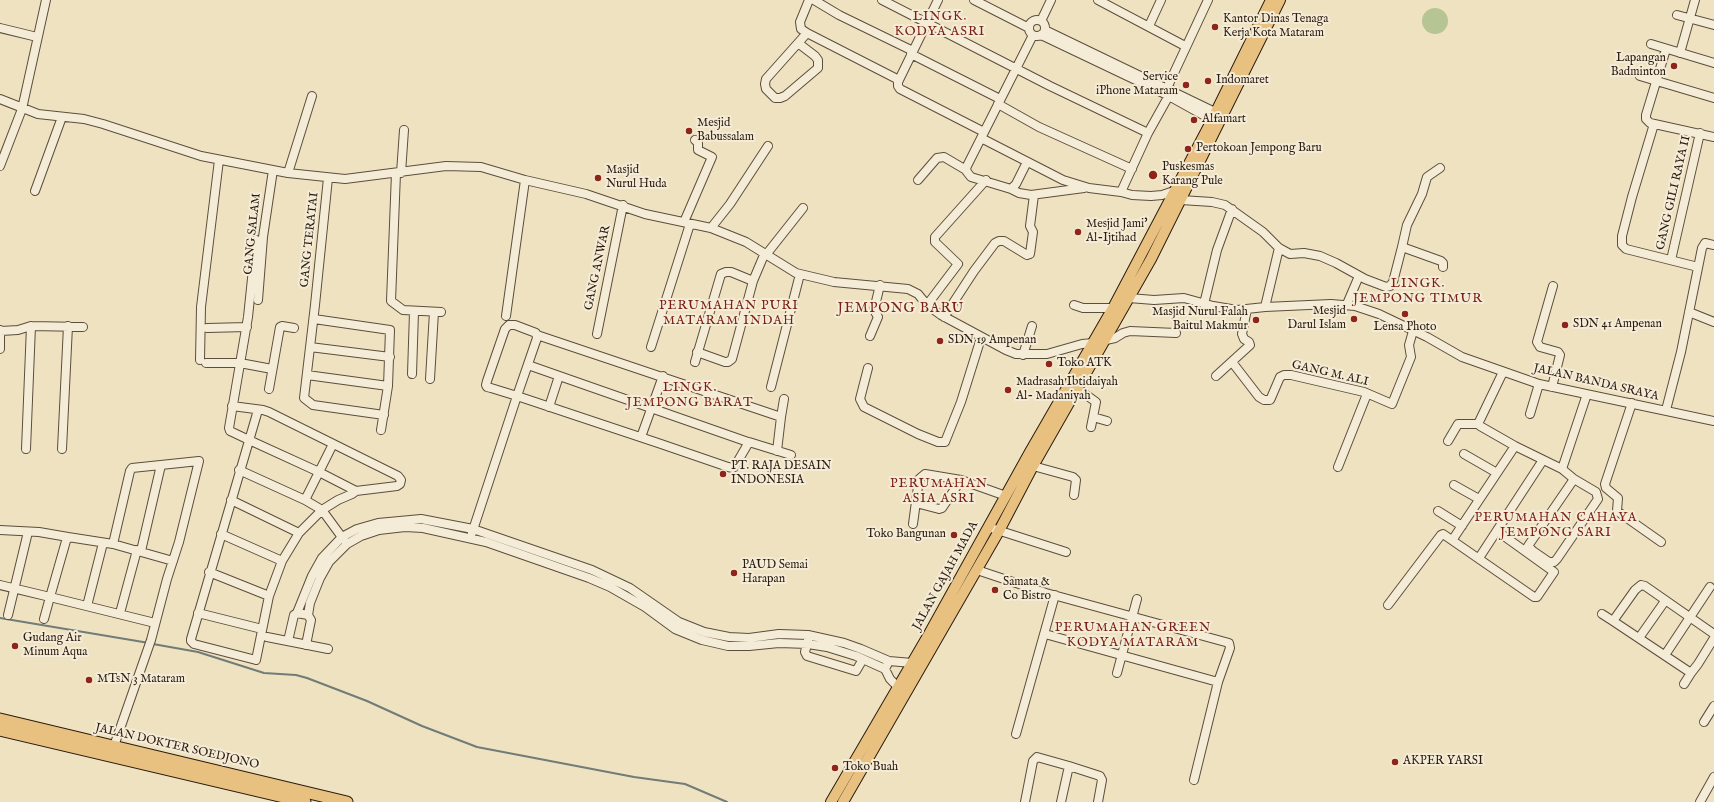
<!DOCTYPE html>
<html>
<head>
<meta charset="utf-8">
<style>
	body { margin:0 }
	canvas { display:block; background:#efe2c1 }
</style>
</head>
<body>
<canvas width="1714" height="802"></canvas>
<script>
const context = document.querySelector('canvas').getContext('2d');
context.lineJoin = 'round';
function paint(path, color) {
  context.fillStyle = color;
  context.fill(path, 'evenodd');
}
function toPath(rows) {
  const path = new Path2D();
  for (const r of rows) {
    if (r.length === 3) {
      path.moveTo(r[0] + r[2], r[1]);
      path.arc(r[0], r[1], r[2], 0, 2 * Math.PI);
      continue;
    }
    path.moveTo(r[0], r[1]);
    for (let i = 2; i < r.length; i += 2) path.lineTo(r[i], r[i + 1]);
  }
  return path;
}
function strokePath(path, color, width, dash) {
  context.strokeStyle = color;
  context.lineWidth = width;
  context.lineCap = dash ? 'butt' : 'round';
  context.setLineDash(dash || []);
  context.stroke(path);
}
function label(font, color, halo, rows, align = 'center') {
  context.font = font + ' "IM FELL English",serif';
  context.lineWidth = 4;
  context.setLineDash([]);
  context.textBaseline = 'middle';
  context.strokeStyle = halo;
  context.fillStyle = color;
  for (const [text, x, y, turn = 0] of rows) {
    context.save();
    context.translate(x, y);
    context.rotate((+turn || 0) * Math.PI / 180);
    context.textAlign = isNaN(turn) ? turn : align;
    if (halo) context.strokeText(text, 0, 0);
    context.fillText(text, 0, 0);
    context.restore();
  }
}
paint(toPath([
	[1435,21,13]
]), '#b7c494');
strokePath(toPath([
	[0,618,149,643],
	[153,644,198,652,264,673,296,675,307,678,367,701,422,726,477,747,634,777,685,784,727,802]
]), '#717b78', 2);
const minor = toPath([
	[809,0,800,22,801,29,807,33,899,80],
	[814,0,839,15,913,51],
	[882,0,1050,86,1148,133],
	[938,0,898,82,898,86,900,89,984,132],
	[974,0,1029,28],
	[1098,0,1185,46],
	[1677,15,1714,25],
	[1037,28,8],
	[1041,21,1051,0],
	[1149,26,1161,0],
	[0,28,37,37],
	[1045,30,1215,112],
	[1041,35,1167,95,1212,120],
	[798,43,815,56,818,60,818,68,785,96,780,98,775,98,766,89,765,84,766,79,807,33],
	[1651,44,1714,63],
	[1666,49,1646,115,1646,119,1650,123,1714,137],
	[1680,53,1695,0],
	[911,54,1000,99],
	[1640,76,1714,98],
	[1167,88,1208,0],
	[0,99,38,114,84,119,103,124,201,156,288,173,345,179,446,166,481,167,525,180,586,194,645,214,711,228,746,242,796,273,834,282,908,289,918,294,927,305,941,315,1006,350,1016,354,1047,354,1082,344,1093,343],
	[998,104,1039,127,1132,169],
	[1654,124,1632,197,1622,236,1622,245,1626,249,1698,267],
	[981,138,1063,180,1089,188,1121,192,1148,133,1172,90],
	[1027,162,1016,184,1011,189,971,177,967,172,966,168,1033,35],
	[0,166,22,109,46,0],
	[288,173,312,96],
	[396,173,391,301,403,310,441,312],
	[401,173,404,130],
	[328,178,315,305,304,398,313,405,384,415],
	[918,180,937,158,944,157,966,170],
	[1011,189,1019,193,1031,195,1084,188],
	[35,191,62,117],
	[1121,192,1132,195,1151,196,1162,195,1174,191],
	[1181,200,1212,202,1225,205,1263,232,1279,248,1290,254,1304,253,1320,256,1336,263,1365,279,1386,287,1390,286,1393,282,1402,247,1441,261,1443,263,1443,267],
	[684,222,712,157,698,150,698,143,695,140],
	[711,228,730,204,768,146],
	[256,240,248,317,229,428,230,431,249,440,319,472,356,491],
	[1402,247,1407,225,1422,194,1427,177,1440,168],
	[765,256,803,208],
	[1671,260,1700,133],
	[1129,298,1154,300,1184,298,1213,306,1237,310,1265,307,1331,304,1355,306,1379,314,1427,337,1462,357,1539,384,1714,421],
	[258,300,263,237,273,170],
	[1204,304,1217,250,1232,209],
	[1347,304,1359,276],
	[927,305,958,264,935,242,935,237,986,180],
	[1074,305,1083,308,1113,308],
	[1265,307,1279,248],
	[1689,312,1714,322],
	[506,316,525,180],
	[944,317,974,271,995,243,999,241,1004,241,1027,255,1030,254,1033,232,1030,226,1034,195],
	[314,319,390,330,388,386,381,430],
	[207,328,247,327],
	[0,330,0,349],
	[1,331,18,330,31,326,83,327],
	[597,334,623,205],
	[537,335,781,417,777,451],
	[870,336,878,317,874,310,880,285],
	[1106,340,1115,338,1123,333,1130,331,1176,333],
	[310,347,390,357],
	[651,347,690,224],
	[697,352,725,362,728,362,732,359,753,281,764,255],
	[1023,355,1032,326],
	[200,360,201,307,219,160],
	[695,362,721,274,726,272,731,272,753,281],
	[1232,362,1259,397,1264,400,1270,400,1271,398,1280,377,1284,375,1291,375,1364,392,1392,404,1411,357,1409,345,1413,331],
	[206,363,240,363,272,369],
	[528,365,748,442],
	[868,368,860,399,864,407,918,434,938,442,945,442,961,402,981,338],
	[412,374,414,312],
	[307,375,388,386],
	[1216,376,1250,345,1249,342,1244,339,1242,334,1247,309],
	[430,379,434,312],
	[771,387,800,274],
	[1552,387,1560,355,1558,352,1540,347,1537,342,1553,286],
	[269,389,280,327,282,326,294,328],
	[1078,389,1096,402,1091,427],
	[1632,403,1605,484,1606,488,1618,498,1617,511,1661,542],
	[232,406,263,410,269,412,398,476,401,480,400,484,397,486,356,491,352,494,338,500,322,510,299,533,282,561,269,596,256,660,194,644,191,641,191,639,258,410],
	[549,407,559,376],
	[1666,410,1681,352,1702,248,1705,243,1714,245],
	[1530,414,1539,384],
	[781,417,784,399],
	[1093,417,1107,421],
	[1480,426,1515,446,1562,469],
	[641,437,663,376],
	[1448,441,1458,424,1478,424,1503,372],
	[26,449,31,326],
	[62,449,68,326],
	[1464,454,1497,473],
	[1033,466,1073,477,1076,480,1074,495],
	[1338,467,1367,394],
	[239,470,305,500,322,510,344,540],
	[1574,479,1528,546,1533,551,1549,562,1554,562,1557,559,1598,499,1596,492,1574,479,1562,469,1587,394],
	[1454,485,1479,499],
	[231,500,299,533],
	[305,500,333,444],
	[916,503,939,509,942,508,961,480],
	[1438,511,1462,526],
	[913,524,919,479,925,474,961,480,1006,496],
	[988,527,1066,552],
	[0,530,39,532,68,537],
	[472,533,517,396,537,338,536,333,515,325,509,325,505,329,487,381,486,385,487,387,491,388,517,396,661,444,728,467,733,468,735,466,749,442,791,455],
	[221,534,282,561],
	[1453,539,1515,446],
	[113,544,130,471,132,468,199,461,179,542,167,579,151,640,114,746],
	[141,551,161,465],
	[1479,558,1543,460],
	[977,570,1046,593,1229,643,1230,648,1218,682,1194,780],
	[209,572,269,596],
	[0,585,50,597,44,619],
	[1388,605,1441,535,1443,534,1534,597,1537,597,1554,572,1497,531],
	[87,606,103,543],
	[120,613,137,550],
	[198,613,262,629],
	[297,613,312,576,322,558,342,537,357,529,378,523,421,519,473,529,592,570,630,588,679,622,704,632,729,637,749,638,779,634,808,635,844,643,861,649,889,661],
	[1602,614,1613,621],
	[8,615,28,532],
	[308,615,310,603,320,578,329,562,347,544,361,536,379,530,405,527,423,528,486,542,589,578,610,587,645,607,675,629,702,640,728,646,749,646,779,643,808,644,827,647,856,656,885,669],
	[155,623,50,597,66,541,68,537,113,544,173,561],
	[1045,634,1218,682],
	[1714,634,1645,586,1641,585,1635,590,1613,621,1691,673,1698,664,1714,638],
	[267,637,328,649],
	[1639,638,1665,601],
	[808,640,805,652,807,656,856,671,863,659],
	[288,641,294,615,297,613,308,615,311,620,306,645],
	[1665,655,1710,587],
	[1117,673,1137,599],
	[1684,684,1691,673],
	[898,687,890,679,885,669,889,661,912,663],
	[1704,722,1714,706],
	[1016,734,1055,595],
	[1069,766,1100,776,1102,780,1098,802],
	[1025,802,1033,761,1037,757,1069,766,1061,802],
	[1700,802,1714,777]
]);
const major = toPath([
	[831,802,929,634,1030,452,1113,308,1212,120,1271,0],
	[843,802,999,531,1033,466,1151,259,1280,0]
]);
const highway = toPath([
	[0,719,347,802],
	[0,730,305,802]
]);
strokePath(minor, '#5c4e3c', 10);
strokePath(major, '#2b1c10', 12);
strokePath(highway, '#2b1c10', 13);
strokePath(minor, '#f5ecd7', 8);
strokePath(major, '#e8c180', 10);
strokePath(highway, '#e8c180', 11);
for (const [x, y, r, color] of [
	[1215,27,4,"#8f2418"],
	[1674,66,4,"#8f2418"],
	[1208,81,4,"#8f2418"],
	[1186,85,4,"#8f2418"],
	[1194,120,4,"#8f2418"],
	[689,131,4,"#8f2418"],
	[1188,149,4,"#8f2418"],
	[1153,175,5,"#8f2418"],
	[598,178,4,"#8f2418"],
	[1078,232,4,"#8f2418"],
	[1405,314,4,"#8f2418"],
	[1354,319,4,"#8f2418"],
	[1256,320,4,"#8f2418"],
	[1565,325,4,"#8f2418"],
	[940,341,4,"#8f2418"],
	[1049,364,4,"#8f2418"],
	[1008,390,4,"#8f2418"],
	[723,474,4,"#8f2418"],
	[954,535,4,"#8f2418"],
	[734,573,4,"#8f2418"],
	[995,590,4,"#8f2418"],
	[15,646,4,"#8f2418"],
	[89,680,4,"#8f2418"],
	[1395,762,4,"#8f2418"],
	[835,768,4,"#8f2418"]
]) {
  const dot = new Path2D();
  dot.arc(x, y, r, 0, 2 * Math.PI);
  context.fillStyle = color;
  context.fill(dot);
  strokePath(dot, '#f5ecd7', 1.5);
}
label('12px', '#2b1c10', '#f5ecd7', [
	["Kantor Dinas Tenaga",1223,20],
	["Kerja Kota Mataram",1223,34],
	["Lapangan",1666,59,"right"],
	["Badminton",1666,73,"right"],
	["Service",1178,78,"right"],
	["iPhone Mataram",1178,92,"right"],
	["Indomaret",1216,81],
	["Alfamart",1202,120],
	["Mesjid",697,124],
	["Babussalam",697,138],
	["Pertokoan Jempong Baru",1196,149],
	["Puskesmas",1162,168],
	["Karang Pule",1162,182],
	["Masjid",606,171],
	["Nurul Huda",606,185],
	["Mesjid Jami'",1086,225],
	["Al-Ijtihad",1086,239],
	["Mesjid",1346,312,"right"],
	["Darul Islam",1346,326,"right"],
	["Masjid Nurul Falah",1248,313,"right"],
	["Baitul Makmur",1248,327,"right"],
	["SDN 41 Ampenan",1573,325],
	["Lensa Photo",1405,328,"center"],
	["SDN 19 Ampenan",948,341],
	["Toko ATK",1057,364],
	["Madrasah Ibtidaiyah",1016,383],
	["Al- Madaniyah",1016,397],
	["PT. RAJA DESAIN",731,467],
	["INDONESIA",731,481],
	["Toko Bangunan",946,535,"right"],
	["PAUD Semai",742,566],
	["Harapan",742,580],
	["Samata &",1003,583],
	["Co Bistro",1003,597],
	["Gudang Air",23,639],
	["Minum Aqua",23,653],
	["MTsN 3 Mataram",97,680],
	["AKPER YARSI",1403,762],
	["Toko Buah",843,768]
], 'left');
label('12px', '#2b1c10', '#f5ecd7', [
	["GANG GILI RAYA II",1674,193,-77],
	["GANG SALAM",253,234,-84],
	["GANG TERATAI",310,240,-84],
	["GANG ANWAR",598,268,-78],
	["GANG M. ALI",1330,374,13],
	["JALAN BANDA SRAYA",1596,383,13],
	["JALAN GAJAH MADA",946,576,-61],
	["JALAN DOKTER SOEDJONO",177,747,13]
]);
context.letterSpacing = '1px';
label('13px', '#7a1f14', '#f5ecd7', [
	["LINGK.",940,17],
	["KODYA ASRI",940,32],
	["LINGK.",1418,284],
	["JEMPONG TIMUR",1418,299],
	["PERUMAHAN PURI",729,306],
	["MATARAM INDAH",729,321],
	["LINGK.",690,388],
	["JEMPONG BARAT",690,403],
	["PERUMAHAN",939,484],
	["ASIA ASRI",939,499],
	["PERUMAHAN CAHAYA",1556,518],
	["JEMPONG SARI",1556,533],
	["PERUMAHAN GREEN",1133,628],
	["KODYA MATARAM",1133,643]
]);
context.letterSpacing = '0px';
context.letterSpacing = '1px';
label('14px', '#7a1f14', '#f5ecd7', [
	["JEMPONG BARU",901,309]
]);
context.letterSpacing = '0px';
</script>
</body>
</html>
